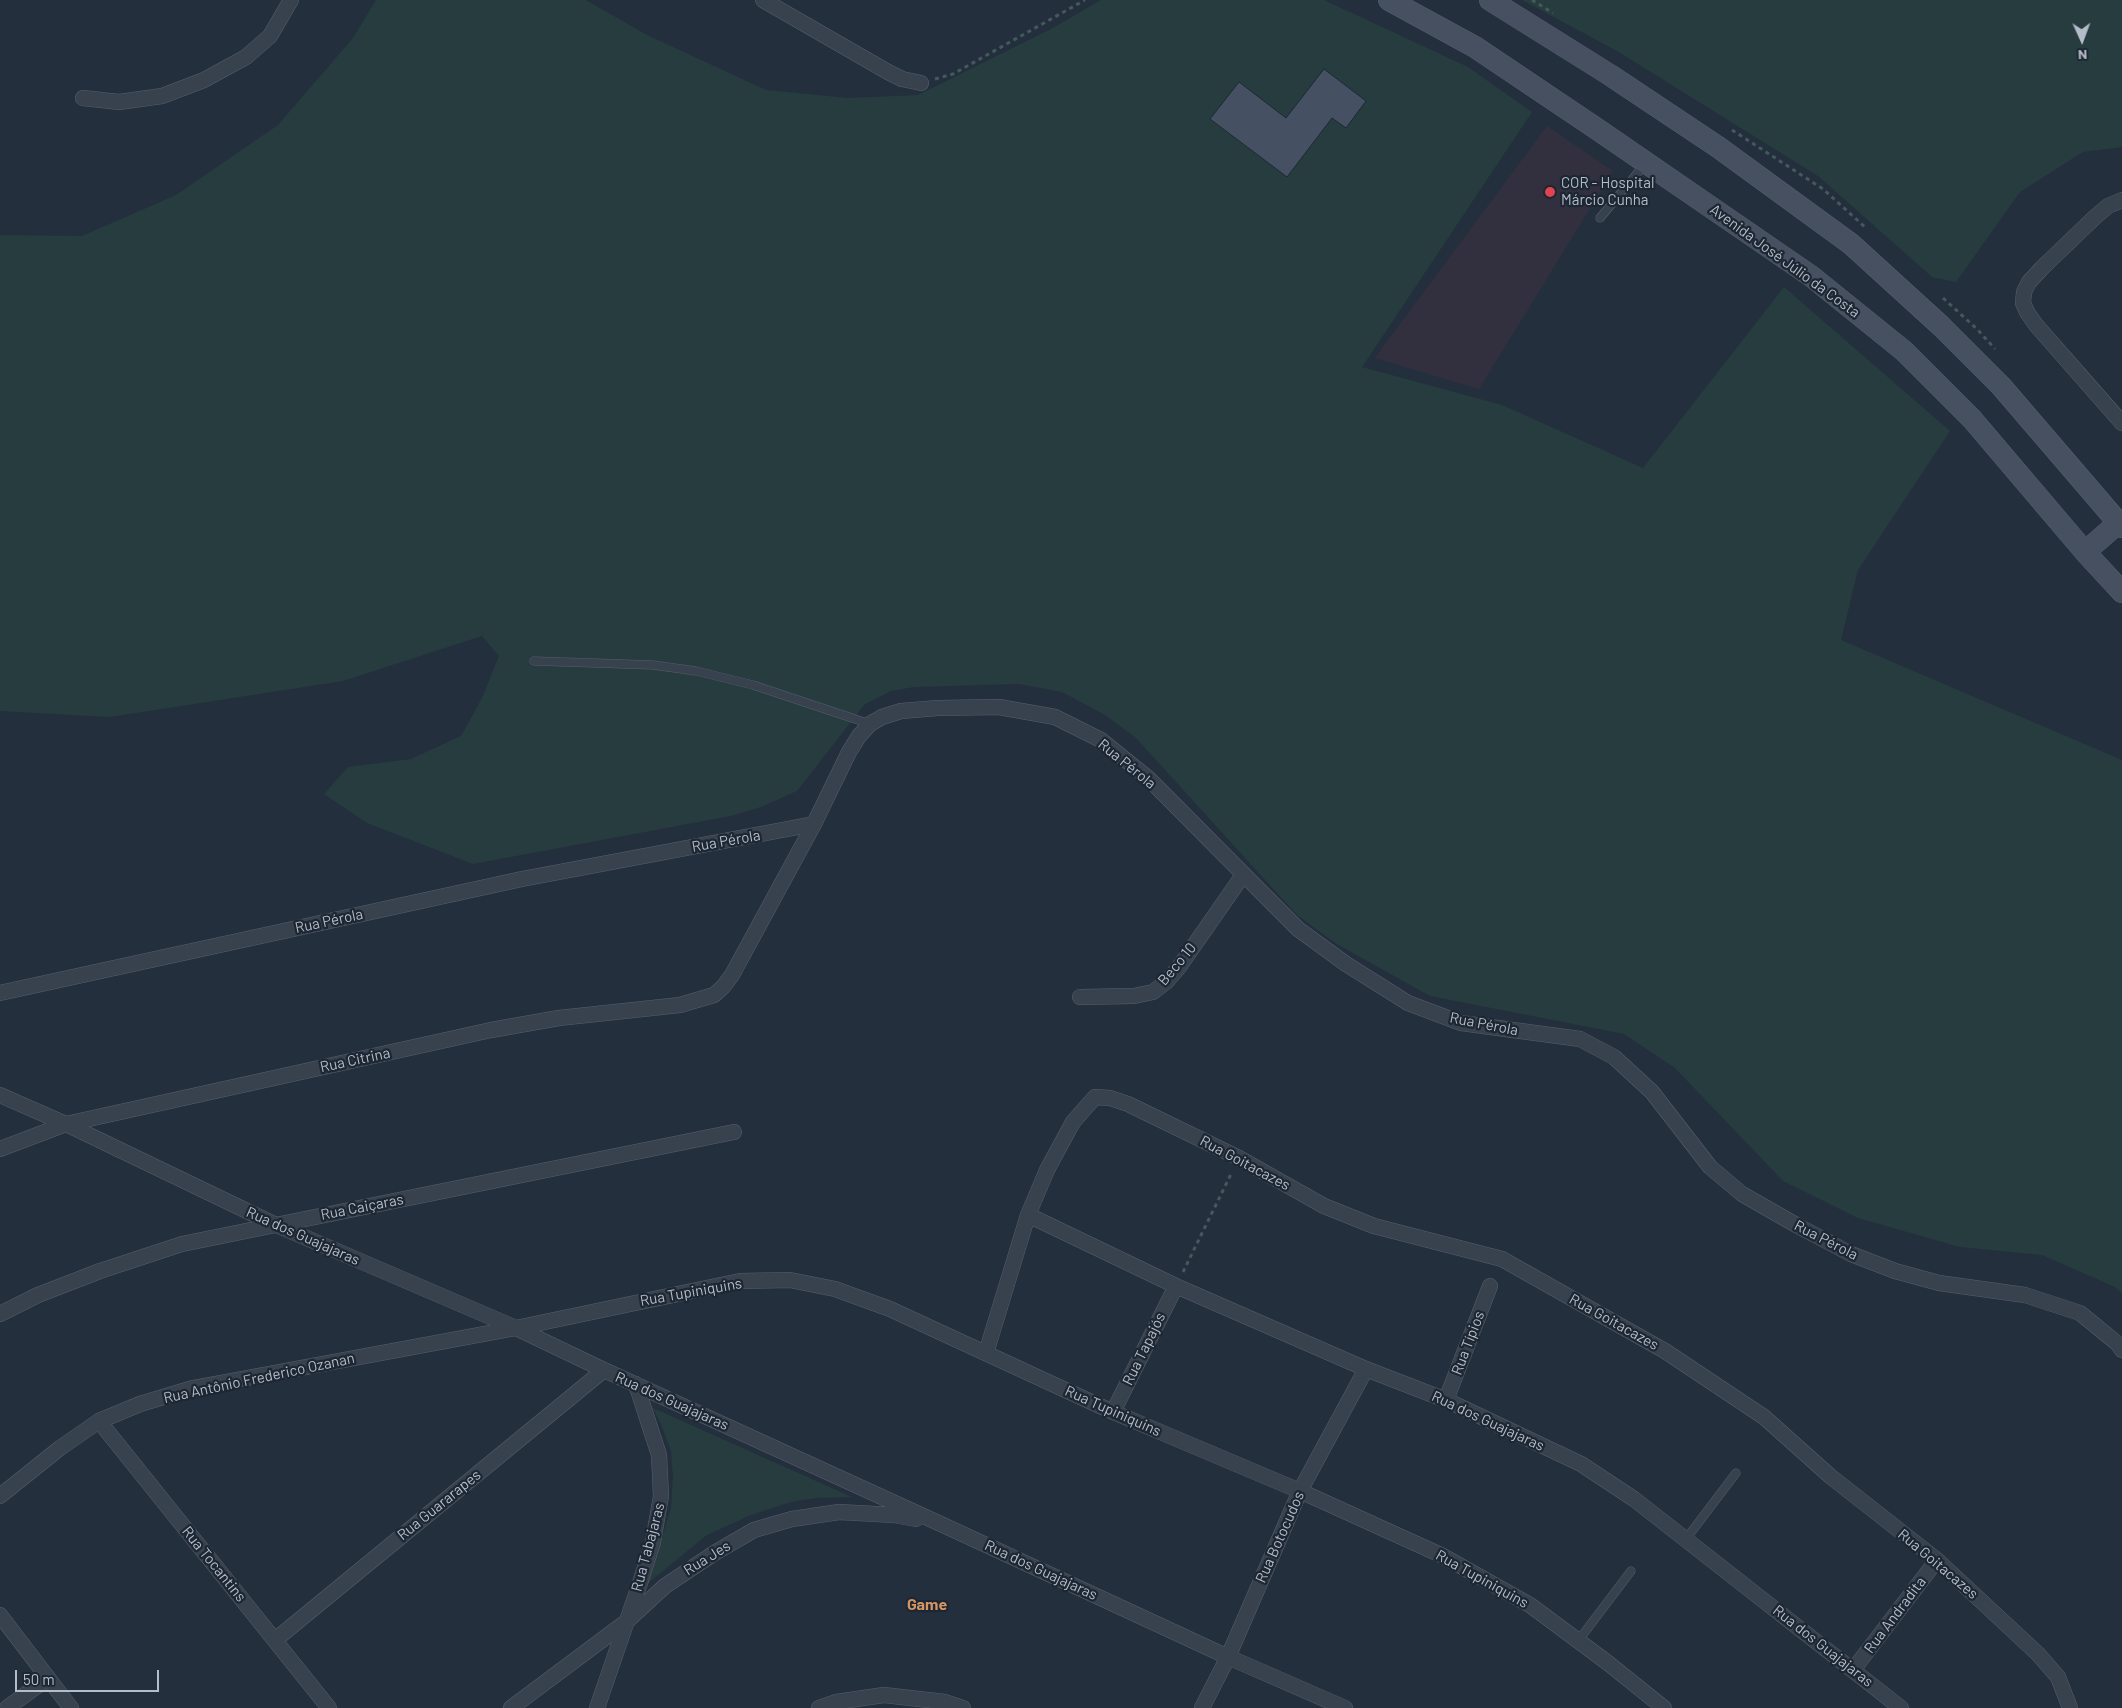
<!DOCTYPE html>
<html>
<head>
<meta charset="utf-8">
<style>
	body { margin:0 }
	#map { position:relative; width:2122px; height:1708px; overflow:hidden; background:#242f3e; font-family:Barlow,sans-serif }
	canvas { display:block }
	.north { position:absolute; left:2057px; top:15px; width:50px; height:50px; -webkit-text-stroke:4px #1d2633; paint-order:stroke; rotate:178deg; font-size:14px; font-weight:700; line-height:20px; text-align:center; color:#b4bcc9 }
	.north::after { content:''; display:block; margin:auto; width:18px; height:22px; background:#b4bcc9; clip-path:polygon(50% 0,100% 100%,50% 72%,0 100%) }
	.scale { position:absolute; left:15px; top:1670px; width:144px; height:22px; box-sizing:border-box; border:2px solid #b4bcc9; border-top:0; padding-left:6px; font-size:15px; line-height:18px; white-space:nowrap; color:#b4bcc9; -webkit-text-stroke:4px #1d2633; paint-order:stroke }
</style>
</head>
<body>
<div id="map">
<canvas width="2122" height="1708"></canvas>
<div class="north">N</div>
<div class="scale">50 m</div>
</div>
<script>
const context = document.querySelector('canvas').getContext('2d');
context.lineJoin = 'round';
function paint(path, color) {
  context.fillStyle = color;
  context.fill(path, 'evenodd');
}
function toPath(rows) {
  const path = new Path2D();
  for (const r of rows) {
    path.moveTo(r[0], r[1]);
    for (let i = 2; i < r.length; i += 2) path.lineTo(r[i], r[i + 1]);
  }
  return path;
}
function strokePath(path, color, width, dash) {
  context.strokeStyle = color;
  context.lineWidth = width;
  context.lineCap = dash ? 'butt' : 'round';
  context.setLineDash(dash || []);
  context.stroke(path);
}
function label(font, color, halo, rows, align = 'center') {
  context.font = font + ' Barlow,sans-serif';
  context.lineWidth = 4.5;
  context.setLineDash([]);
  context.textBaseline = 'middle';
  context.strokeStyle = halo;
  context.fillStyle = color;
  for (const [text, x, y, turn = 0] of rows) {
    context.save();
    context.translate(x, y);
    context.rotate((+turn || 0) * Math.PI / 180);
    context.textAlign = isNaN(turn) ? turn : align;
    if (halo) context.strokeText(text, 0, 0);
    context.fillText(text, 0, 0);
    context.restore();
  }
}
paint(toPath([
	[1547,126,1613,171,1479,389,1375,358]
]), '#32303f');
paint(toPath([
	[376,0,586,0,647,35,766,90,848,98,918,95,1051,29,1101,0,1324,0,1468,67,1532,112,1362,367,1502,405,1643,468,1784,287,1950,431,1858,570,1841,640,2122,760,2122,1293,2115,1287,2042,1255,1960,1247,1858,1218,1783,1181,1675,1068,1624,1034,1430,996,1335,943,1297,915,1136,738,1105,715,1062,692,1019,684,914,687,891,691,865,704,797,791,761,807,731,816,473,864,367,823,324,794,348,767,411,759,461,736,482,698,499,656,482,636,343,681,110,717,0,711,0,235,82,236,176,195,278,125,353,38],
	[1522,0,2122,0,2122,147,2083,152,2020,192,1956,282,1932,277,1818,176,1617,51],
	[653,1408,852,1497,815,1498,791,1502,751,1515,707,1535,642,1588,659,1547,671,1508,673,1477,671,1451,662,1427]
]), '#263c3f');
const building = toPath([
	[1324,69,1366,101,1346,128,1332,118,1287,177,1210,119,1239,82,1286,118,1324,69]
]);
paint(building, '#455162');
strokePath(building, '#1f2835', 1);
const service = toPath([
	[1600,218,1645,164],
	[534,661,653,665,696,671,753,685,870,724],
	[1686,1539,1736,1473],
	[1578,1641,1631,1571]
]);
const minor = toPath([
	[763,0,888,72,902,79,921,83],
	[83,98,119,102,162,96,204,80,246,57,270,36,291,0],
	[2122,200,2108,206,2094,218,2042,268,2029,282,2024,292,2023,303,2027,312,2036,325,2122,423],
	[0,993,522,879,814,824,849,752,859,736,870,724,882,717,901,711,938,708,999,707,1055,717,1101,740,1148,778,1298,929,1346,964,1408,1003,1461,1023,1580,1039,1614,1057,1652,1092,1710,1167,1742,1194,1798,1226,1851,1254,1895,1271,1939,1283,2025,1295,2080,1313,2118,1344,2122,1350],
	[1080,997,1134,996,1153,992,1166,982,1179,967,1243,875],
	[0,1095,66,1124,274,1224,516,1328,604,1370,943,1525,1228,1657,1345,1708],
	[0,1149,66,1124,491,1030,559,1018,680,1005,714,995,723,987,732,975,814,824],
	[1028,1215,1176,1286,1366,1369,1446,1400,1581,1464,1634,1499,1901,1708],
	[0,1314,38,1295,100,1271,182,1244,734,1132],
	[986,1353,1028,1215,1047,1170,1073,1122,1095,1097,1110,1098,1128,1104,1239,1158,1324,1206,1374,1226,1502,1259,1665,1351,1764,1417,1830,1476,1937,1560,2038,1654,2058,1677,2070,1708],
	[1446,1400,1490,1286],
	[1113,1412,1176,1286],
	[99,1421,329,1708],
	[0,1496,60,1448,99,1421,140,1404,193,1388,516,1328,740,1281,790,1280,835,1289,890,1309,1113,1412,1300,1491,1441,1555,1530,1605,1608,1663,1664,1708],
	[0,1615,71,1708],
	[275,1640,604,1370],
	[1853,1670,1937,1560],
	[7,1708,48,1678],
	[511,1708,626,1622,665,1586,716,1552,754,1530,792,1519,839,1512,894,1515,916,1519],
	[597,1708,641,1580,653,1542,661,1496,659,1455,636,1384],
	[819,1708,836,1702,884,1695,945,1702,963,1708],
	[1202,1708,1228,1657,1300,1491,1366,1369]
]);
const secondary = toPath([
	[1389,0,1475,47,1597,129,1811,276,1904,351,1972,419,2085,552,2122,592],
	[1490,0,1610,75,1718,147,1851,244,1941,326,2001,386,2122,527],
	[2085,552,2118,523]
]);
strokePath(service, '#565f6c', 9);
strokePath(minor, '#565f6c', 16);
strokePath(secondary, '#565f6c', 22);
strokePath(toPath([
	[1532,0,1553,13],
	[935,79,953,74,1085,0],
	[1732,130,1823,189,1866,228],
	[1943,298,1977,329,1995,349],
	[1183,1272,1232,1172]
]), '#44595c', 3, [4, 4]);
strokePath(service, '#38414e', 8);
strokePath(minor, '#38414e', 15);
strokePath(secondary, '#465061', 21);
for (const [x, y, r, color] of [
	[1550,192,6,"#e0444e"]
]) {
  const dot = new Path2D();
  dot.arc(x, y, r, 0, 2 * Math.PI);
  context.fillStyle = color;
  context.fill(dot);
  strokePath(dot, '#1d2633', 2);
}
label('15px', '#b4bcc9', '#1d2633', [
	["COR - Hospital",1561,183],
	["Márcio Cunha",1561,200]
], 'left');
label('15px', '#b4bcc9', '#1d2633', [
	["Avenida José Júlio da Costa",1785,261,36],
	["Rua Pérola",1127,764,39],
	["Rua Pérola",726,841,-10],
	["Rua Pérola",329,921,-12],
	["Beco 10",1177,964,-50],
	["Rua Pérola",1484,1024,11],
	["Rua Citrina",355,1060,-12],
	["Rua Goitacazes",1245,1163,28],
	["Rua Caiçaras",362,1207,-11],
	["Rua dos Guajajaras",303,1236,24],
	["Rua Pérola",1826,1240,27],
	["Rua Tupiniquins",691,1292,-10],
	["Rua Goitacazes",1614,1322,29],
	["Rua Típios",1468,1343,-69],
	["Rua Tapajós",1144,1349,-64],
	["Rua Antônio Frederico Ozanan",259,1378,-12],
	["Rua dos Guajajaras",672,1401,24],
	["Rua Tupiniquins",1113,1411,24],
	["Rua dos Guajajaras",1488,1421,25],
	["Rua Guararapes",439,1505,-39],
	["Rua Botocudos",1280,1537,-66],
	["Rua Tabajaras",648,1547,-75],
	["Rua Jes",707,1558,-32],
	["Rua Tocantins",214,1564,51],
	["Rua Goitacazes",1938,1564,40],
	["Rua dos Guajajaras",1041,1570,25],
	["Rua Tupiniquins",1482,1579,29],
	["Rua Andradita",1895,1615,-53],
	["Rua dos Guajajaras",1823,1646,38]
]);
label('bold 16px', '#d59563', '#1d2633', [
	["Game",927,1605]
]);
</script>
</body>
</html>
